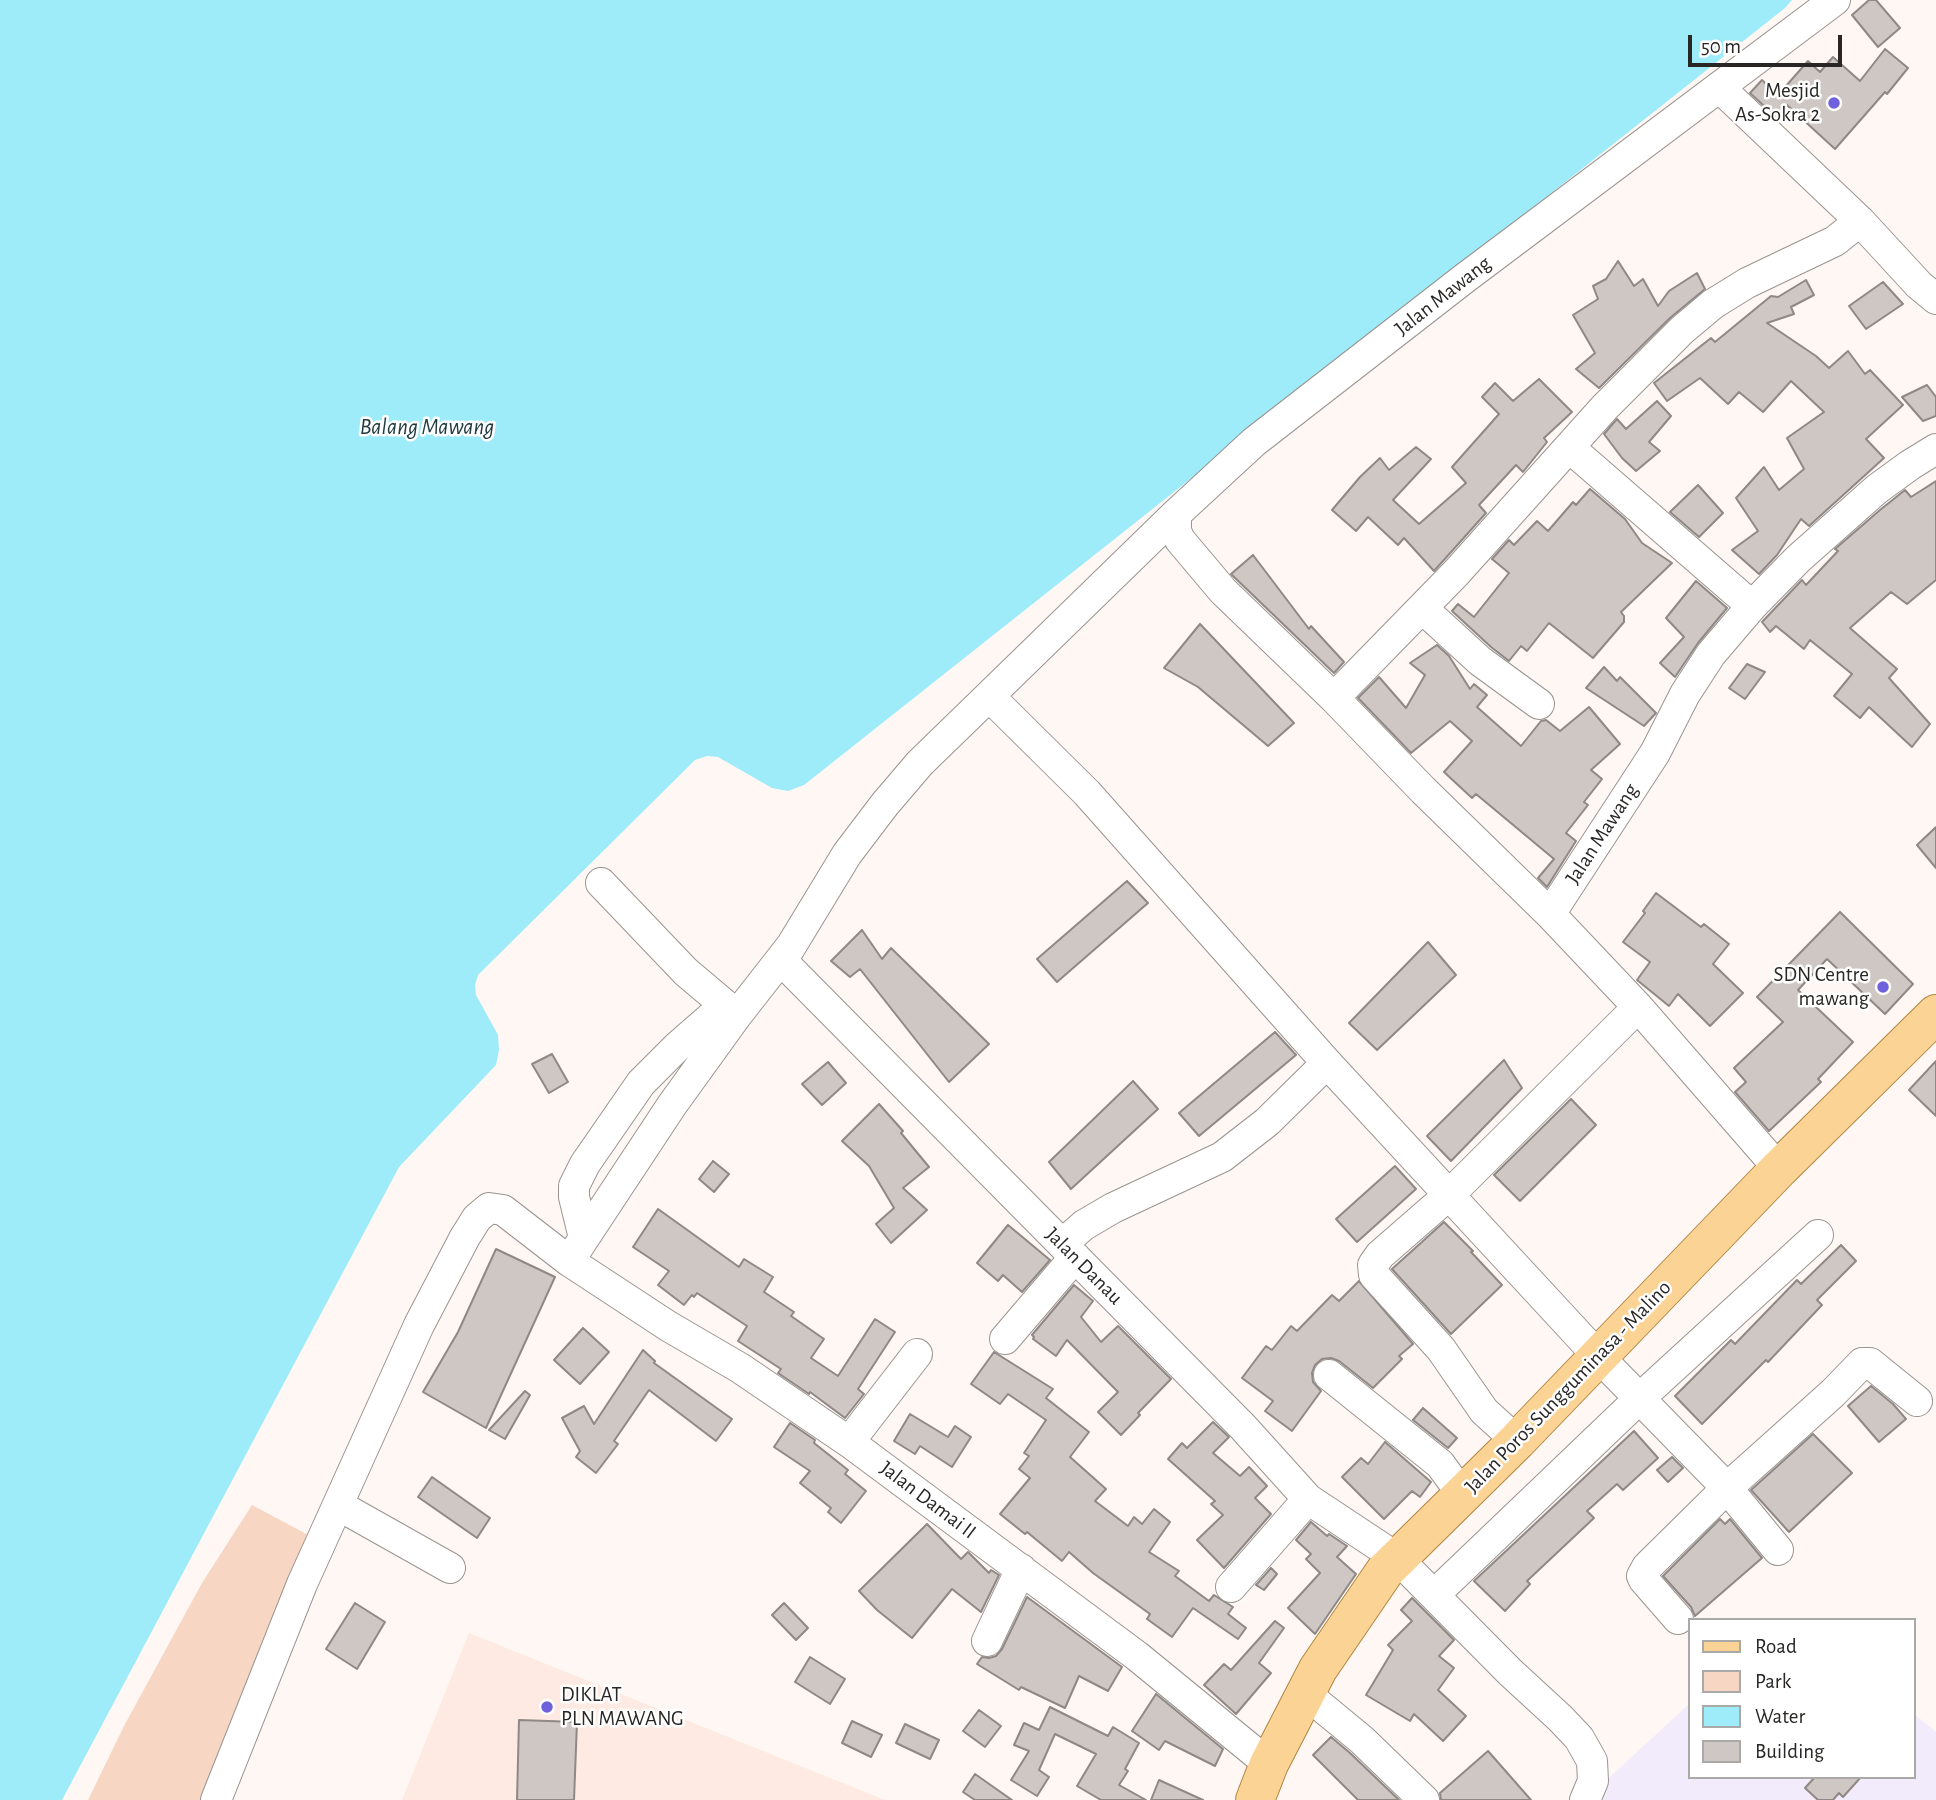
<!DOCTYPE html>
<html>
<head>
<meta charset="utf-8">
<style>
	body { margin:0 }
	#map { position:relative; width:1936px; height:1800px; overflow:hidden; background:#fef7f3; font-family:"Alegreya Sans",sans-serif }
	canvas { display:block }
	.legend { position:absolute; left:1688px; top:1618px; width:228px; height:161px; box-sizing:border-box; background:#fff; border:2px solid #a9a9a8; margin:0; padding:9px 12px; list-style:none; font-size:21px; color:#292725 }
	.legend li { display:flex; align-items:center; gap:14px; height:35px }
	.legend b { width:35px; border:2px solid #a9a9a8 }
	.scale { position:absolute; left:1688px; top:35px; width:154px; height:32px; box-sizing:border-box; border:4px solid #292725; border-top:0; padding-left:9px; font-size:21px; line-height:24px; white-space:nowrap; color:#292725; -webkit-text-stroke:5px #fff; paint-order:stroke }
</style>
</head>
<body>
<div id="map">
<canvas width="1936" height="1800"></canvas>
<ul class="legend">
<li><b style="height:9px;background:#fbd495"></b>Road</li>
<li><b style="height:19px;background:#f7d6c4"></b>Park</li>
<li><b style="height:19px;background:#9eebf9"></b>Water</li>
<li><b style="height:19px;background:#cec7c3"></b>Building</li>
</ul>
<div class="scale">50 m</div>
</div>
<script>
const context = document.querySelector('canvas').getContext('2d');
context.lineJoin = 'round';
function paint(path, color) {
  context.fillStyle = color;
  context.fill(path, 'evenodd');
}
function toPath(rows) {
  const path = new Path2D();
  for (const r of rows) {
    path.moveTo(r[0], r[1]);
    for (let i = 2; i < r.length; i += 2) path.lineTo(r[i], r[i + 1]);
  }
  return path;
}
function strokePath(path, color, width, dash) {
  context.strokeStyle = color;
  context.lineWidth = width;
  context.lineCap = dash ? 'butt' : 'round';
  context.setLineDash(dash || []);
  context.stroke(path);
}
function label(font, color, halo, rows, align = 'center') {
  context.font = font + ' "Alegreya Sans",sans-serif';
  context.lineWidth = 5;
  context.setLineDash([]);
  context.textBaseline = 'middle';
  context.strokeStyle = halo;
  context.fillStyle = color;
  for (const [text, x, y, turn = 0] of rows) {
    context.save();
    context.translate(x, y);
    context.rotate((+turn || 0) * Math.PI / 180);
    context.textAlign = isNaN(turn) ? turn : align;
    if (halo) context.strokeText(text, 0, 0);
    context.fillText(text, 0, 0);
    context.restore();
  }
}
paint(toPath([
	[1689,1704,1689,1777,1913,1777,1913,1713,1936,1732,1936,1800,1585,1800]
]), '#f2ebfc');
paint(toPath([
	[469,1633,885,1800,402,1800]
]), '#feeae2');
paint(toPath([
	[252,1505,312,1537,208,1800,88,1800,124,1726,202,1583]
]), '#f7d6c4');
paint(toPath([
	[0,0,1792,0,1785,8,804,785,788,791,772,788,718,757,707,756,695,760,478,975,475,985,476,995,498,1035,499,1050,496,1065,399,1167,62,1800,0,1800]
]), '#9eebf9');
const building = toPath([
	[1869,0,1876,0,1900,28,1878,47,1852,15,1869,0],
	[1885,49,1908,68,1887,94,1885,92,1835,149,1787,105,1776,117,1750,93,1762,80,1778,95,1808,61,1820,72,1833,57,1860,81,1885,49],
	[1618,261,1634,286,1643,279,1658,306,1669,291,1697,273,1705,289,1670,318,1599,388,1576,369,1595,353,1573,315,1598,299,1593,286,1606,279,1618,261],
	[1806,280,1814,295,1791,307,1794,314,1767,323,1816,356,1829,368,1848,351,1865,374,1870,370,1903,405,1866,439,1884,458,1809,526,1801,519,1777,555,1759,574,1732,550,1758,531,1736,498,1764,467,1779,490,1804,469,1787,438,1824,412,1791,381,1763,412,1739,392,1728,404,1700,378,1667,401,1654,383,1711,338,1715,342,1771,296,1778,297,1806,280],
	[1883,282,1903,304,1866,329,1849,306,1883,282],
	[1539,379,1572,412,1544,438,1547,442,1523,472,1516,465,1479,505,1486,513,1434,571,1404,538,1398,545,1368,517,1356,531,1332,510,1360,477,1380,458,1389,470,1416,447,1431,459,1393,500,1419,524,1466,483,1452,467,1499,414,1482,397,1495,383,1513,401,1539,379],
	[1927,385,1936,397,1936,416,1923,421,1902,397,1927,385],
	[1657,401,1671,416,1649,442,1660,451,1636,471,1622,458,1604,434,1617,419,1626,429,1657,401],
	[1936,481,1936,580,1907,604,1891,592,1850,628,1897,669,1889,678,1930,724,1912,747,1869,707,1860,718,1834,696,1852,674,1810,640,1804,649,1776,626,1770,632,1762,622,1802,580,1806,585,1838,551,1835,549,1880,510,1905,490,1911,497,1936,481],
	[1698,485,1723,513,1699,537,1670,512,1698,485],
	[1590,489,1625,519,1642,543,1672,563,1621,612,1624,616,1624,622,1593,658,1549,623,1527,651,1521,646,1509,661,1491,647,1452,611,1458,604,1474,617,1509,573,1492,559,1509,540,1514,545,1537,521,1548,531,1573,502,1576,505,1590,489],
	[1253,555,1309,629,1311,626,1344,662,1334,673,1231,574,1253,555],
	[1696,581,1727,608,1698,643,1675,677,1660,663,1684,637,1666,618,1696,581],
	[1200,624,1294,723,1268,746,1198,687,1164,668,1200,624],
	[1437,645,1449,656,1470,689,1474,684,1487,695,1477,707,1521,746,1541,721,1546,720,1560,731,1589,707,1620,744,1591,770,1602,779,1584,802,1588,805,1566,833,1576,841,1547,887,1538,878,1554,859,1476,794,1472,798,1444,772,1472,741,1450,721,1411,753,1358,698,1379,677,1406,708,1425,675,1410,663,1437,645],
	[1747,664,1765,672,1745,699,1729,688,1747,664],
	[1604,667,1617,681,1620,677,1656,713,1644,726,1586,688,1604,667],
	[1936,827,1936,868,1917,845,1936,827],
	[1127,881,1148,903,1057,982,1037,959,1127,881],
	[1656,893,1701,927,1704,924,1729,944,1713,964,1743,993,1710,1026,1678,994,1669,1006,1637,980,1650,962,1623,942,1645,913,1643,911,1656,893],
	[1840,912,1913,984,1885,1014,1827,959,1798,990,1853,1042,1818,1079,1821,1082,1769,1131,1735,1092,1746,1082,1734,1068,1783,1022,1757,997,1840,912],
	[862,930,882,959,891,948,989,1044,949,1082,860,969,850,977,831,961,862,930],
	[1428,942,1456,975,1377,1050,1349,1023,1428,942],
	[1275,1032,1296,1055,1199,1136,1179,1113,1275,1032],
	[552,1054,568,1082,549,1093,532,1064,552,1054],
	[1504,1060,1522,1088,1451,1161,1427,1136,1504,1060],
	[1936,1061,1936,1116,1909,1090,1936,1061],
	[828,1062,846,1083,822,1105,802,1084,828,1062],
	[1133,1081,1158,1109,1071,1189,1049,1162,1133,1081],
	[1571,1099,1596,1125,1520,1201,1494,1175,1571,1099],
	[879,1104,903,1131,901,1133,929,1167,903,1188,927,1210,891,1243,876,1224,894,1208,869,1166,842,1141,879,1104],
	[713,1161,729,1174,714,1192,699,1179,713,1161],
	[1395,1166,1416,1189,1357,1242,1336,1219,1395,1166],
	[658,1209,739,1267,744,1259,773,1277,764,1292,794,1312,791,1316,824,1339,811,1358,838,1376,875,1319,895,1332,858,1389,864,1394,845,1418,810,1392,809,1394,778,1373,781,1369,738,1341,747,1326,697,1293,694,1297,692,1295,684,1305,658,1285,669,1271,633,1247,658,1209],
	[1444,1222,1473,1251,1471,1252,1502,1285,1451,1334,1392,1269,1444,1222],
	[1008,1225,1050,1260,1022,1292,1003,1275,998,1281,977,1263,1008,1225],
	[1841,1245,1856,1261,1817,1300,1822,1305,1768,1362,1766,1360,1702,1424,1675,1396,1731,1340,1735,1344,1797,1280,1801,1284,1841,1245],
	[496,1249,555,1277,486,1428,423,1392,458,1332,496,1249],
	[1359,1281,1413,1344,1399,1356,1402,1359,1373,1388,1339,1361,1331,1358,1322,1359,1315,1365,1312,1373,1313,1382,1321,1391,1292,1431,1265,1411,1273,1401,1242,1378,1266,1346,1272,1350,1291,1326,1297,1331,1332,1295,1339,1301,1359,1281],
	[1074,1285,1093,1301,1081,1317,1101,1342,1118,1326,1171,1379,1138,1413,1140,1415,1121,1435,1098,1412,1118,1392,1067,1340,1056,1356,1033,1339,1034,1337,1032,1335,1074,1285],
	[583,1328,609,1352,580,1384,554,1360,583,1328],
	[643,1350,655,1361,654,1363,732,1419,716,1441,649,1390,614,1441,618,1444,596,1473,576,1457,580,1451,562,1418,584,1406,594,1424,643,1350],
	[994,1352,1053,1389,1046,1398,1089,1432,1070,1457,1106,1489,1095,1501,1128,1526,1134,1517,1142,1524,1154,1509,1170,1522,1149,1552,1179,1571,1175,1576,1209,1601,1214,1595,1233,1607,1228,1614,1246,1628,1238,1639,1193,1608,1172,1637,1147,1619,1150,1614,1093,1573,1069,1552,1062,1561,1027,1532,1025,1534,1000,1514,1030,1478,1019,1469,1029,1456,1024,1453,1046,1420,1008,1394,1000,1404,971,1384,994,1352],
	[1871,1386,1893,1404,1906,1419,1879,1442,1848,1406,1871,1386],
	[525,1391,530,1395,505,1439,489,1430,525,1391],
	[1423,1408,1457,1438,1448,1448,1413,1420,1423,1408],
	[910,1414,948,1437,955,1426,971,1437,952,1467,920,1446,915,1454,894,1441,910,1414],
	[1213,1422,1229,1437,1213,1453,1240,1476,1249,1467,1267,1486,1255,1498,1271,1514,1224,1568,1197,1540,1223,1515,1211,1504,1215,1501,1168,1459,1182,1443,1187,1448,1213,1422],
	[790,1423,815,1440,814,1443,848,1470,845,1474,866,1491,841,1523,828,1512,831,1508,800,1483,810,1471,774,1447,790,1423],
	[1634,1431,1658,1458,1623,1490,1617,1484,1587,1511,1594,1518,1527,1581,1530,1584,1505,1611,1474,1581,1634,1431],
	[1813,1434,1852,1473,1789,1532,1751,1490,1813,1434],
	[1385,1442,1431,1482,1420,1497,1412,1491,1384,1519,1342,1477,1361,1458,1368,1464,1385,1442],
	[1672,1457,1683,1468,1668,1482,1657,1470,1672,1457],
	[432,1477,490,1518,477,1538,418,1497,432,1477],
	[1720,1519,1725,1524,1730,1519,1762,1558,1695,1616,1691,1607,1663,1576,1720,1519],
	[1311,1522,1327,1536,1329,1534,1347,1546,1337,1557,1356,1574,1315,1634,1288,1608,1320,1573,1306,1559,1311,1554,1296,1540,1311,1522],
	[927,1524,961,1559,968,1552,989,1573,991,1570,999,1575,981,1612,952,1589,912,1638,877,1610,859,1591,927,1524],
	[1271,1568,1277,1574,1264,1590,1256,1585,1271,1568],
	[1027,1597,1122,1667,1108,1691,1079,1676,1065,1708,1021,1687,1019,1690,977,1664,982,1657,989,1658,996,1656,1002,1649,1027,1597],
	[1412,1598,1454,1640,1439,1656,1454,1668,1438,1690,1466,1716,1443,1741,1414,1714,1410,1721,1366,1695,1393,1650,1388,1645,1412,1621,1401,1610,1412,1598],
	[355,1603,385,1622,357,1669,326,1649,355,1603],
	[784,1603,808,1628,796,1640,772,1615,784,1603],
	[1275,1621,1284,1628,1259,1663,1271,1673,1236,1714,1204,1685,1224,1664,1231,1670,1275,1621],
	[810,1657,845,1679,830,1704,795,1682,810,1657],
	[1156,1694,1223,1749,1215,1766,1165,1741,1159,1750,1132,1731,1156,1694],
	[1050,1707,1108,1736,1113,1727,1139,1743,1125,1769,1128,1771,1119,1785,1146,1800,1101,1800,1077,1786,1096,1754,1055,1734,1039,1770,1049,1777,1037,1796,1011,1780,1029,1751,1014,1745,1024,1723,1039,1730,1050,1707],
	[979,1710,1001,1726,985,1747,963,1731,979,1710],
	[519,1720,577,1722,574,1800,517,1800,519,1720],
	[852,1721,882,1735,871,1757,842,1743,852,1721],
	[905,1724,939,1740,930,1759,896,1743,905,1724],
	[1331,1737,1350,1753,1399,1800,1358,1800,1313,1755,1331,1737],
	[1488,1751,1531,1800,1441,1800,1440,1793,1488,1751],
	[975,1774,1012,1800,975,1800,963,1792,975,1774],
	[1815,1777,1861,1777,1843,1797,1839,1793,1833,1800,1818,1800,1805,1788,1815,1777],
	[1159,1780,1203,1800,1151,1800,1159,1780]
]);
paint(building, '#cec7c3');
strokePath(building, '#8f8884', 2);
const minor = toPath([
	[1719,87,1860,221,1919,285,1936,299],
	[1570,448,1752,606],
	[1422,608,1480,661,1539,704],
	[989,696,1176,514],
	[1334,698,1456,573,1605,407,1682,330,1713,304,1747,283,1835,241,1860,221],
	[601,883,686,972,737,1015],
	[1550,914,1655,753,1685,694,1711,654,1752,606,1798,559,1877,489,1910,465,1936,449],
	[1779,1169,1638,1007,1550,914,1423,790,1334,698,1223,591,1180,540,1176,531,1176,514,1254,442,1465,278,1835,0],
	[584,1238,574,1197,574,1186,585,1164,641,1083,678,1046,725,1005],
	[1062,1244,1084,1225,1113,1208,1222,1157,1267,1122,1327,1063],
	[569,1261,668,1326,740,1368,849,1442,1137,1656,1269,1764],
	[1005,1339,1075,1257],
	[1329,1375,1440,1464,1462,1494],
	[1517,1441,1484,1411,1441,1349,1374,1275,1373,1265,1380,1255,1450,1194,1638,1007],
	[849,1442,917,1354],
	[338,1505,450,1568],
	[1231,1587,1308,1499],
	[1434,1595,1640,1398,1818,1235],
	[1678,1619,1644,1580,1642,1576,1647,1567,1727,1488,1833,1393,1862,1363,1870,1363,1917,1401],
	[987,1641,1021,1569],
	[1305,1693,1362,1740,1424,1800],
	[216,1800,302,1584,419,1325,465,1237,477,1218,489,1208,503,1210,569,1261,672,1105,737,1015,791,946],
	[1585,1800,1593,1781,1592,1761,1579,1738,1560,1718,1510,1672,1397,1558,1308,1499,1243,1427,782,961,847,854,885,804,920,763,989,696,1087,793,1327,1063,1598,1356,1727,1488,1778,1550]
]);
const major = toPath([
	[1255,1800,1269,1764,1318,1669,1385,1571,1517,1441,1779,1169,1936,1014]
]);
strokePath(minor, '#9b9490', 32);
strokePath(major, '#b08540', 40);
strokePath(minor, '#fff', 30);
strokePath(major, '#fbd495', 38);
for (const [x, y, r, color] of [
	[1834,103,7,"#6f61dc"],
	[1883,987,7,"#6f61dc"],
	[547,1707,7,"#6f61dc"]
]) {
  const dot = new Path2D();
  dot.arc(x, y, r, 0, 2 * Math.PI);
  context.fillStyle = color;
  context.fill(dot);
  strokePath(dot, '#fff', 2.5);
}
label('21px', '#292725', '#fff', [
	["Mesjid",1820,91],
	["As-Sokra 2",1820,115],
	["SDN Centre",1869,975],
	["mawang",1869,999],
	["DIKLAT",561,1695,"left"],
	["PLN MAWANG",561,1719,"left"]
], 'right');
label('21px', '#292725', '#fff', [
	["Jalan Mawang",1443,296,-38],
	["Jalan Mawang",1602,834,-57],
	["Jalan Danau",1084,1266,45],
	["Jalan Poros Sungguminasa - Malino",1568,1387,-46],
	["Jalan Damai II",928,1500,37]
]);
label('italic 23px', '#223b40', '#fff', [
	["Balang Mawang",427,427]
]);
</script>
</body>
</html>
